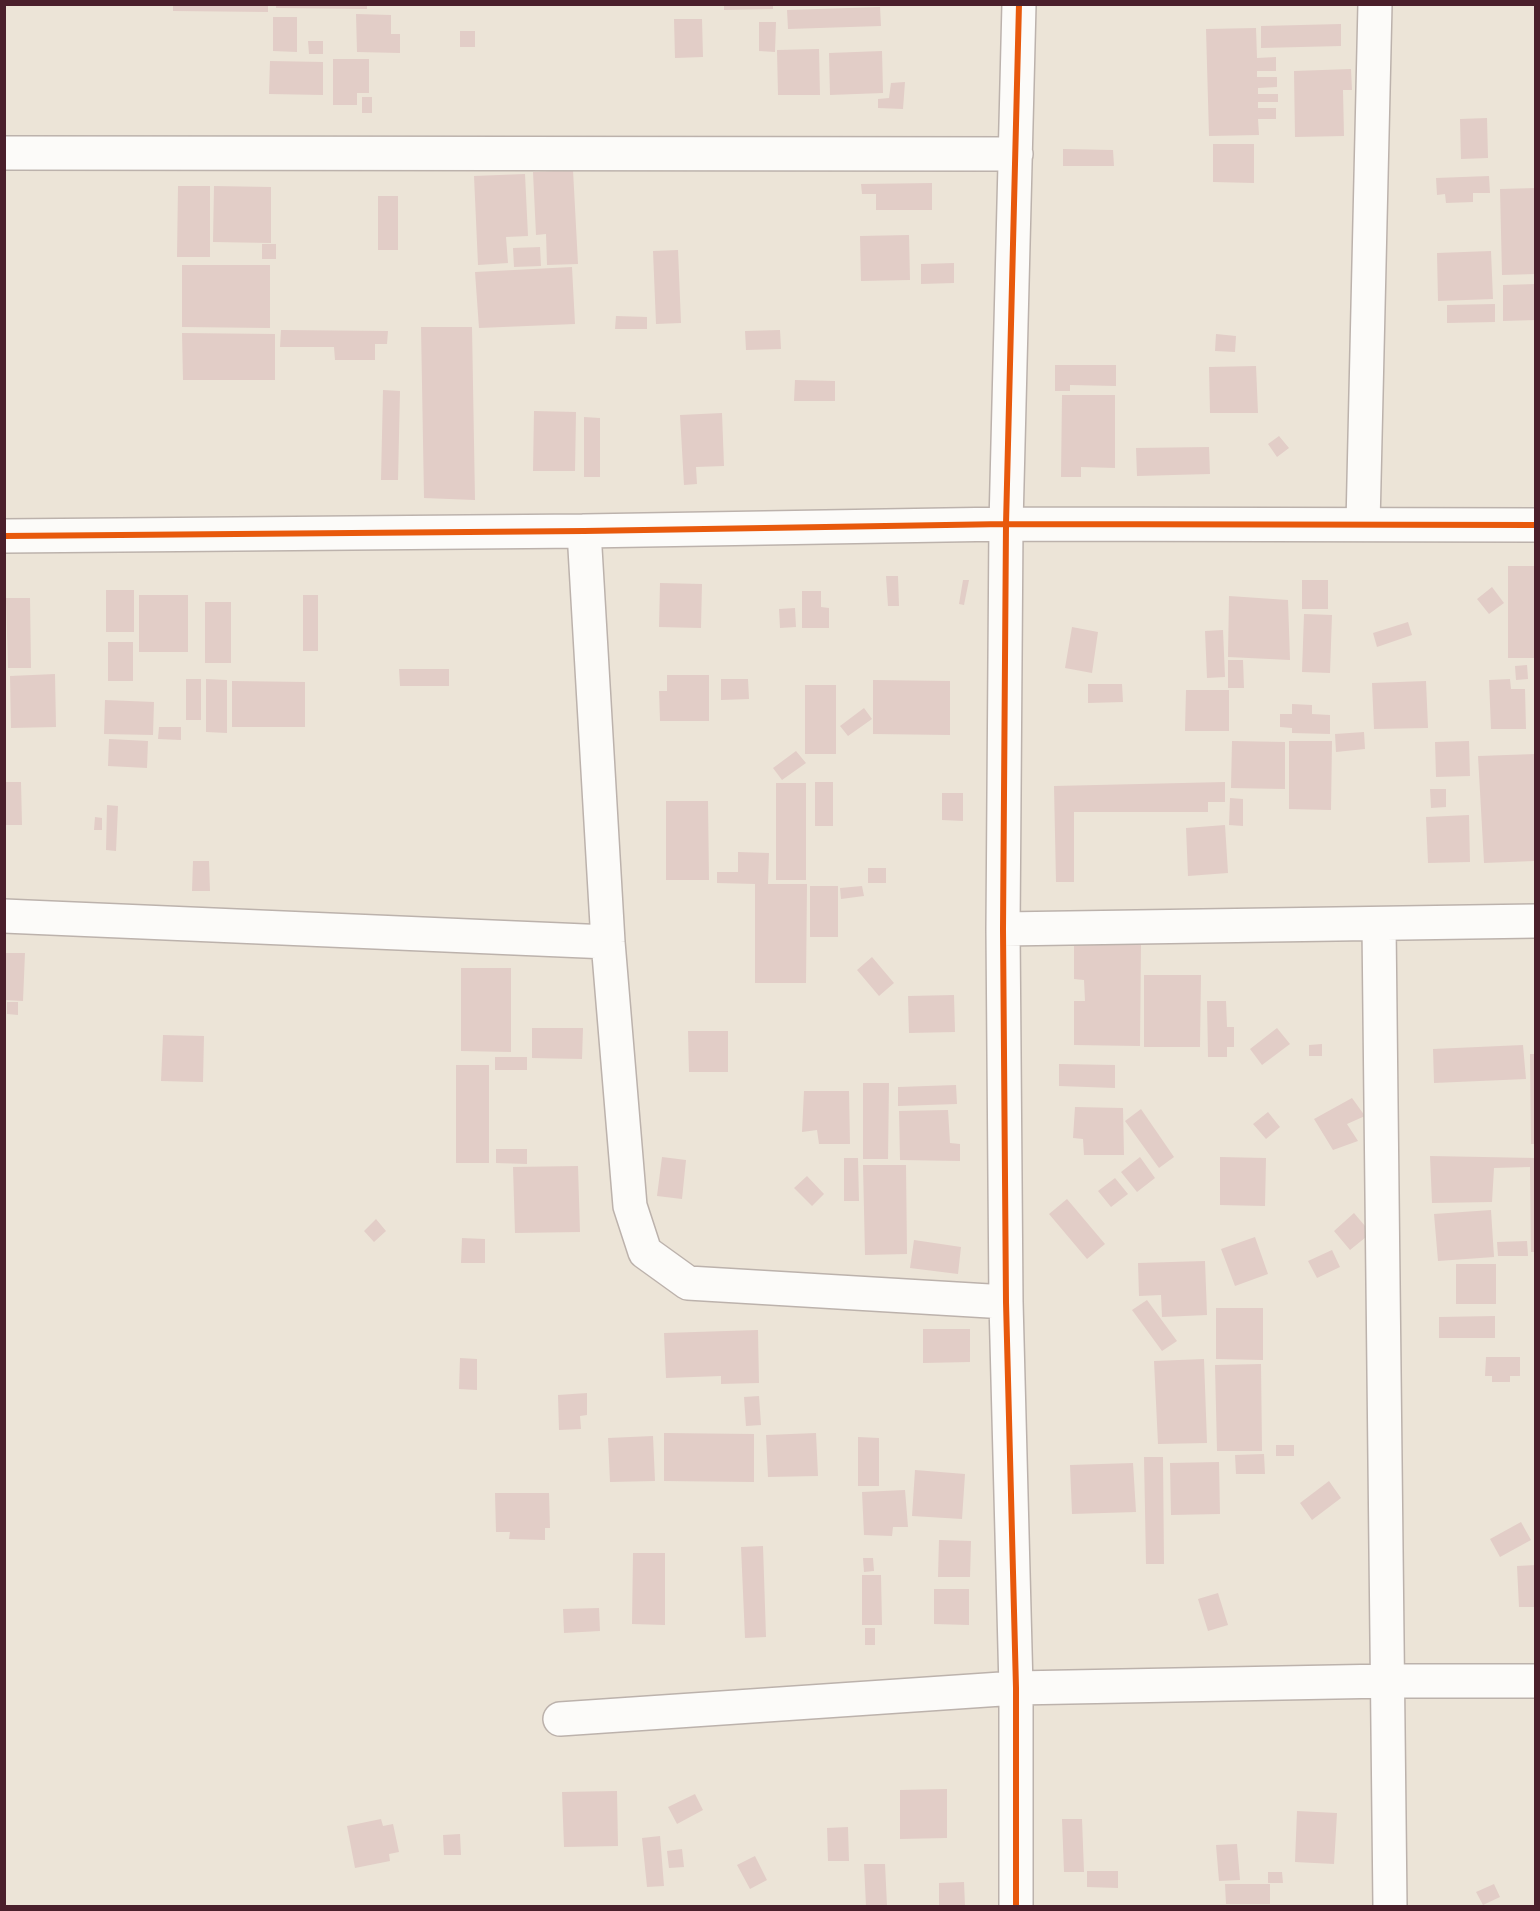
<!DOCTYPE html>
<html>
<head>
<meta charset="utf-8">
<style>
	body { margin:0 }
	#map { position:relative; width:1540px; height:1911px; overflow:hidden; background:#ece4d7; font-family:"Shantell Sans",sans-serif }
	canvas { display:block }
	.frame { position:absolute; inset:0; border:6px solid #4a1f2b; pointer-events:none }
</style>
</head>
<body>
<div id="map">
<canvas width="1540" height="1911"></canvas>
<div class="frame"></div>
</div>
<script>
const context = document.querySelector('canvas').getContext('2d');
context.lineJoin = 'round';
function paint(path, color) {
  context.fillStyle = color;
  context.fill(path, 'evenodd');
}
function toPath(rows) {
  const path = new Path2D();
  for (const r of rows) {
    path.moveTo(r[0], r[1]);
    for (let i = 2; i < r.length; i += 2) path.lineTo(r[i], r[i + 1]);
  }
  return path;
}
function strokePath(path, color, width, dash) {
  context.strokeStyle = color;
  context.lineWidth = width;
  context.lineCap = dash ? 'butt' : 'round';
  context.setLineDash(dash || []);
  context.stroke(path);
}
paint(toPath([
	[173,4,268,4,268,12,173,11],
	[276,4,367,4,367,9,276,8],
	[724,4,773,4,773,9,724,10],
	[880,7,881,26,788,29,787,10],
	[356,14,391,15,391,34,400,34,400,53,357,52],
	[273,17,297,17,297,52,273,51],
	[674,19,702,19,703,57,675,58],
	[759,22,776,22,775,52,759,51],
	[1341,24,1341,46,1261,48,1261,26],
	[1256,28,1257,58,1276,57,1276,71,1257,71,1257,77,1277,77,1277,87,1258,88,1258,94,1278,94,1278,102,1258,102,1258,108,1276,108,1276,119,1258,119,1259,135,1209,136,1206,29],
	[460,31,475,31,475,47,460,47],
	[308,41,323,41,323,54,309,54],
	[819,49,820,95,778,95,777,50],
	[882,51,883,93,830,95,829,53],
	[333,59,369,59,369,93,357,93,357,105,333,105],
	[270,61,323,62,323,95,269,94],
	[1351,69,1352,90,1343,90,1344,136,1295,137,1294,71],
	[905,82,903,109,878,108,878,99,889,98,891,83],
	[362,97,372,97,372,113,362,113],
	[1487,118,1488,158,1461,159,1460,119],
	[1213,144,1254,144,1254,183,1213,182],
	[1063,149,1113,150,1114,166,1063,166],
	[573,170,578,264,547,265,546,234,536,235,533,172],
	[525,174,528,236,506,237,508,263,478,265,474,176],
	[1489,176,1490,193,1473,193,1473,202,1446,203,1445,194,1437,195,1436,178],
	[932,183,932,210,876,210,876,194,862,194,861,184],
	[178,186,210,186,210,257,177,257],
	[214,186,271,187,271,243,213,242],
	[1536,188,1536,274,1502,275,1500,189],
	[378,196,398,196,398,250,378,250],
	[909,235,910,280,861,281,860,236],
	[262,244,276,244,276,259,262,259],
	[540,247,541,266,514,267,513,248],
	[678,250,681,323,656,324,653,251],
	[1491,251,1493,299,1438,301,1437,253],
	[954,263,954,283,921,284,921,264],
	[182,265,270,265,270,328,182,327],
	[572,267,575,324,479,328,475,272],
	[1536,284,1536,320,1503,321,1503,285],
	[1495,304,1495,322,1447,323,1447,305],
	[616,316,647,317,647,329,615,329],
	[421,327,472,327,475,500,424,498],
	[281,330,388,331,387,344,375,344,375,360,335,360,334,347,280,347],
	[780,330,781,349,746,350,745,331],
	[182,333,275,334,275,380,183,380],
	[1216,334,1236,336,1235,352,1215,351],
	[1055,365,1116,365,1116,386,1070,385,1070,391,1055,391],
	[1256,366,1258,413,1210,413,1209,367],
	[795,380,835,381,835,401,794,401],
	[383,390,400,391,398,480,381,480],
	[1062,395,1115,395,1115,468,1081,467,1081,477,1061,477],
	[534,411,576,412,575,471,533,471],
	[722,413,724,466,696,467,697,484,684,485,680,415],
	[584,417,600,418,600,477,584,477],
	[1279,436,1289,448,1277,457,1268,444],
	[1209,447,1210,474,1137,476,1136,448],
	[1508,566,1536,566,1535,658,1508,658],
	[886,576,898,576,899,606,888,606],
	[963,580,969,580,964,605,959,604],
	[1302,580,1328,580,1328,609,1302,609],
	[660,583,702,584,701,628,659,627],
	[1492,587,1504,603,1489,614,1477,599],
	[106,590,134,590,134,632,106,632],
	[802,591,821,591,821,607,829,608,829,628,802,628],
	[139,595,188,595,188,652,139,652],
	[303,595,318,595,318,651,303,651],
	[1229,596,1288,600,1290,660,1228,657],
	[6,598,30,598,31,668,8,668],
	[205,602,231,602,231,663,205,663],
	[795,608,796,627,780,628,779,609],
	[1304,614,1332,615,1330,673,1302,672],
	[1408,622,1412,635,1377,647,1373,633],
	[1072,627,1098,632,1092,673,1065,668],
	[1223,630,1225,677,1207,678,1205,631],
	[108,642,133,642,133,681,108,681],
	[1228,660,1243,660,1244,688,1228,688],
	[1527,665,1528,679,1516,680,1515,666],
	[399,669,449,669,449,686,400,686],
	[55,674,56,727,11,728,10,676],
	[667,675,709,675,709,721,660,721,659,691,667,691],
	[186,679,201,679,201,720,186,720],
	[206,679,227,680,227,733,206,732],
	[721,679,748,679,749,699,721,700],
	[1510,679,1511,689,1525,689,1526,729,1491,729,1489,680],
	[873,680,950,681,950,735,873,734],
	[232,681,305,682,305,727,232,727],
	[1426,681,1428,728,1374,729,1372,683],
	[1088,684,1122,684,1123,702,1088,703],
	[805,685,836,685,836,754,805,754],
	[1186,690,1229,690,1229,731,1185,731],
	[105,700,154,702,153,735,104,734],
	[1292,704,1312,705,1312,714,1330,715,1330,734,1292,733,1292,728,1280,727,1280,714,1292,714],
	[864,708,872,719,848,736,840,726],
	[159,727,181,727,181,740,158,739],
	[1364,732,1365,749,1336,752,1335,734],
	[109,739,148,741,147,768,108,766],
	[1232,741,1285,742,1285,789,1231,788],
	[1289,741,1332,741,1331,810,1289,809],
	[1469,741,1470,776,1436,777,1435,742],
	[796,751,806,763,782,780,773,768],
	[1536,754,1534,861,1484,863,1478,756],
	[4,782,21,782,22,825,4,825],
	[815,782,833,782,833,826,815,826],
	[1225,782,1225,802,1208,802,1208,812,1074,812,1074,882,1056,882,1054,786],
	[776,783,806,783,806,880,776,880],
	[1430,789,1446,789,1446,807,1431,808],
	[942,793,963,793,963,821,942,820],
	[1230,798,1243,799,1243,826,1229,825],
	[666,801,708,801,709,880,666,880],
	[107,805,118,806,116,851,106,850],
	[1469,815,1470,862,1428,863,1426,817],
	[95,817,102,818,102,830,94,830],
	[1225,825,1228,873,1188,876,1186,828],
	[738,852,769,853,768,884,807,884,806,983,755,983,755,884,717,883,717,872,738,872],
	[193,861,209,861,210,891,192,891],
	[868,868,886,868,886,883,868,883],
	[810,886,838,886,838,937,810,937],
	[862,886,864,896,841,899,840,888],
	[1074,944,1141,945,1140,1046,1074,1045,1074,1001,1085,1001,1084,980,1074,979],
	[4,953,25,953,23,1001,4,1000],
	[872,957,894,983,879,996,857,970],
	[461,968,511,968,511,1052,461,1051],
	[1144,975,1201,975,1200,1047,1144,1047],
	[954,995,955,1032,909,1033,908,996],
	[1207,1001,1226,1001,1227,1027,1234,1027,1234,1047,1227,1047,1227,1057,1208,1057],
	[7,1002,18,1002,18,1015,7,1014],
	[532,1028,583,1028,582,1059,532,1058],
	[1277,1028,1290,1044,1262,1065,1250,1049],
	[688,1031,728,1031,728,1072,689,1072],
	[163,1035,204,1036,203,1082,161,1081],
	[1322,1044,1322,1056,1309,1056,1309,1045],
	[1523,1045,1526,1079,1434,1083,1433,1049],
	[1530,1054,1536,1054,1536,1144,1531,1144],
	[495,1057,527,1057,527,1070,495,1070],
	[1059,1064,1115,1065,1115,1088,1059,1086],
	[456,1065,489,1065,489,1163,456,1163],
	[863,1083,889,1083,888,1159,863,1159],
	[956,1085,957,1104,898,1106,898,1087],
	[804,1091,849,1091,850,1144,819,1144,817,1130,802,1132],
	[1352,1098,1365,1116,1347,1124,1358,1141,1333,1150,1314,1119],
	[1075,1107,1123,1108,1124,1155,1084,1155,1083,1139,1073,1138],
	[1141,1109,1174,1157,1159,1168,1125,1121],
	[948,1110,950,1143,960,1144,960,1161,900,1160,899,1111],
	[1268,1112,1280,1127,1266,1139,1253,1124],
	[496,1149,527,1149,527,1164,496,1163],
	[1430,1156,1536,1158,1536,1252,1531,1252,1530,1167,1494,1168,1492,1202,1432,1203],
	[662,1157,686,1160,682,1199,657,1196],
	[1140,1157,1155,1178,1137,1192,1121,1172],
	[1220,1157,1266,1158,1265,1206,1220,1205],
	[844,1158,858,1158,859,1201,844,1201],
	[863,1165,906,1165,907,1254,865,1255],
	[578,1166,580,1232,515,1233,513,1167],
	[807,1176,824,1194,812,1206,794,1188],
	[1115,1178,1128,1194,1111,1207,1098,1191],
	[1067,1199,1105,1244,1087,1259,1049,1214],
	[1491,1210,1494,1257,1438,1261,1434,1214],
	[1354,1213,1371,1233,1350,1250,1334,1231],
	[376,1219,386,1231,374,1242,364,1231],
	[1255,1237,1268,1274,1235,1286,1221,1249],
	[462,1238,485,1239,485,1263,461,1263],
	[914,1240,961,1247,958,1274,910,1268],
	[1527,1241,1528,1256,1498,1256,1497,1242],
	[1332,1250,1340,1267,1317,1278,1308,1261],
	[1205,1261,1207,1315,1162,1317,1161,1295,1139,1296,1138,1263],
	[1456,1264,1496,1264,1496,1304,1456,1304],
	[1147,1300,1177,1341,1162,1351,1132,1310],
	[1216,1308,1263,1308,1263,1360,1216,1359],
	[1495,1316,1495,1338,1439,1338,1439,1317],
	[923,1329,970,1329,970,1362,923,1363],
	[758,1330,759,1383,721,1384,721,1376,666,1378,664,1333],
	[1486,1357,1520,1357,1520,1376,1510,1376,1510,1382,1492,1382,1492,1376,1485,1376],
	[460,1358,477,1359,477,1390,459,1389],
	[1204,1359,1207,1443,1158,1444,1154,1361],
	[1261,1364,1262,1451,1217,1451,1215,1365],
	[587,1393,587,1415,580,1416,581,1429,559,1430,558,1395],
	[759,1396,761,1425,746,1426,744,1397],
	[664,1433,754,1434,754,1482,664,1481],
	[816,1433,818,1476,768,1477,766,1435],
	[653,1436,655,1481,610,1482,608,1438],
	[858,1437,879,1438,879,1486,858,1486],
	[1276,1445,1294,1445,1294,1456,1276,1456],
	[1264,1454,1265,1474,1236,1474,1235,1455],
	[1144,1457,1163,1457,1164,1564,1146,1564],
	[1219,1462,1220,1514,1171,1515,1170,1463],
	[1133,1463,1136,1512,1072,1514,1070,1465],
	[915,1470,965,1474,962,1519,912,1516],
	[1329,1481,1341,1498,1312,1520,1300,1503],
	[905,1490,908,1527,893,1527,892,1536,864,1535,862,1492],
	[495,1493,549,1493,550,1528,545,1528,545,1540,509,1539,510,1532,496,1532],
	[1521,1522,1531,1540,1500,1557,1490,1539],
	[939,1540,971,1541,970,1577,938,1577],
	[763,1546,766,1637,745,1638,741,1547],
	[633,1553,665,1553,665,1625,632,1624],
	[863,1558,873,1558,874,1571,864,1572],
	[1536,1565,1536,1607,1519,1607,1517,1566],
	[862,1575,881,1575,882,1625,862,1625],
	[934,1589,969,1589,969,1625,934,1624],
	[1218,1593,1228,1625,1208,1631,1198,1599],
	[599,1608,600,1631,564,1633,563,1609],
	[865,1628,875,1628,875,1645,865,1645],
	[947,1789,947,1838,900,1839,900,1790],
	[617,1791,618,1846,564,1847,562,1792],
	[695,1794,703,1810,677,1824,668,1807],
	[1297,1811,1337,1813,1334,1864,1295,1862],
	[381,1819,383,1826,393,1824,399,1852,389,1854,390,1861,355,1868,347,1826],
	[1062,1819,1082,1819,1084,1872,1064,1872],
	[848,1827,849,1861,828,1861,827,1828],
	[460,1834,461,1855,444,1855,443,1835],
	[660,1836,664,1886,647,1887,642,1838],
	[1237,1844,1240,1880,1219,1881,1216,1845],
	[682,1849,684,1867,669,1868,667,1851],
	[755,1856,767,1880,750,1889,737,1865],
	[864,1864,885,1864,887,1906,866,1906],
	[1087,1871,1118,1871,1118,1888,1087,1887],
	[1268,1872,1282,1872,1283,1883,1268,1883],
	[964,1882,965,1906,939,1906,939,1883],
	[1225,1884,1270,1884,1270,1904,1226,1904],
	[1494,1884,1500,1897,1483,1905,1476,1892]
]), '#e2cdc7');
const minor = toPath([
	[4,153,1016,154],
	[1363,524,1375,4],
	[584,531,608,942,630,1206,645,1252,688,1283,1006,1302],
	[4,536,584,531,1006,524,1536,525],
	[4,916,608,942],
	[1379,925,1390,1906],
	[1003,929,1536,921],
	[560,1719,1016,1688,1388,1681,1536,1681],
	[1016,1906,1016,1688,1006,1302,1003,929,1006,524,1019,4]
]);
strokePath(minor, '#bcb2ac', 36);
strokePath(minor, '#fcfbf9', 33);
strokePath(toPath([
	[4,536,584,531,1006,524,1536,525],
	[1016,1906,1016,1688,1006,1302,1003,929,1006,524,1019,4]
]), '#e8590c', 6);
</script>
</body>
</html>
